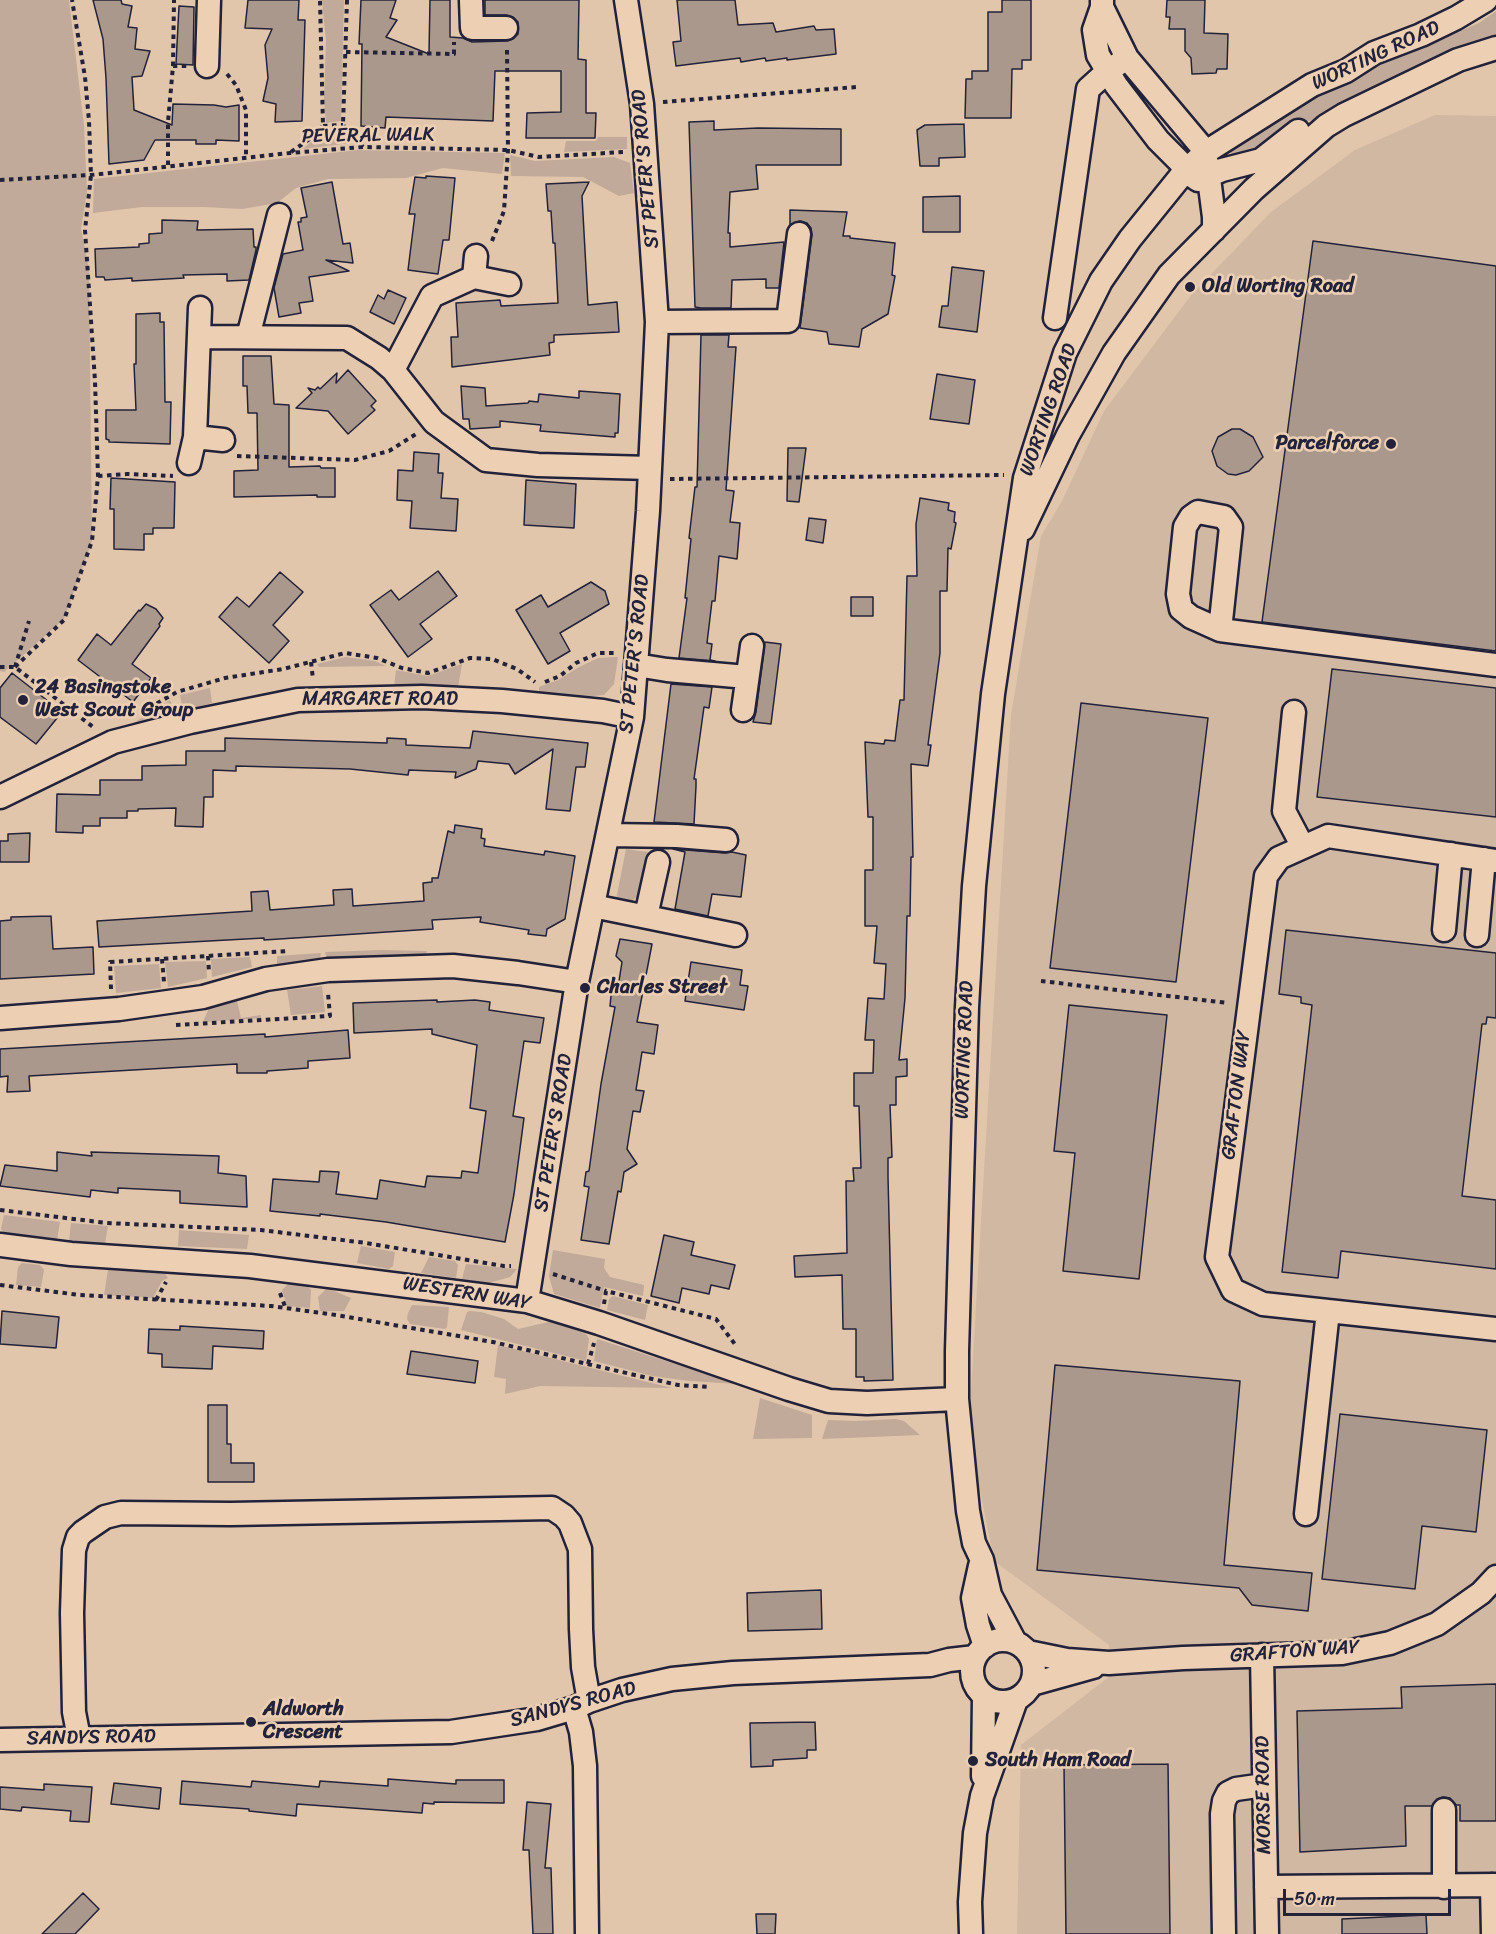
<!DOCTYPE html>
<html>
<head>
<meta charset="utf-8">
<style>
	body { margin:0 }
	#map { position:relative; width:1496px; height:1934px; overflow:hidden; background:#e1c6ac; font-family:Sriracha,sans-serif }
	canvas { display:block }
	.scale { position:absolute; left:1283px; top:1889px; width:168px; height:27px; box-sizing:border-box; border:3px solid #22223b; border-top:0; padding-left:8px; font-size:18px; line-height:21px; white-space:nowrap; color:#22223b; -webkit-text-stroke:4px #edd0b3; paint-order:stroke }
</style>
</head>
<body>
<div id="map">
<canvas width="1496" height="1934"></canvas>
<div class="scale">50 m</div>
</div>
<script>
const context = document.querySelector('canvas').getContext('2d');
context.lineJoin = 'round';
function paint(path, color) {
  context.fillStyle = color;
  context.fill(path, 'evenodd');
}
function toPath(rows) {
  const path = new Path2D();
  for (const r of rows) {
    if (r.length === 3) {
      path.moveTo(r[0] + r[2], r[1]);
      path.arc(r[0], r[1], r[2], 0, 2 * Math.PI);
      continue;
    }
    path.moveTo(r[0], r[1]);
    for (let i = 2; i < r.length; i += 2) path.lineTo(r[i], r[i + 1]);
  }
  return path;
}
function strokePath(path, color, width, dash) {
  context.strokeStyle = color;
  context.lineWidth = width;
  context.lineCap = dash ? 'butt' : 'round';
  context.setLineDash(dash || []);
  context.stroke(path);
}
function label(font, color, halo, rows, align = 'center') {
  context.font = font + ' Sriracha,sans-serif';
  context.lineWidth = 5;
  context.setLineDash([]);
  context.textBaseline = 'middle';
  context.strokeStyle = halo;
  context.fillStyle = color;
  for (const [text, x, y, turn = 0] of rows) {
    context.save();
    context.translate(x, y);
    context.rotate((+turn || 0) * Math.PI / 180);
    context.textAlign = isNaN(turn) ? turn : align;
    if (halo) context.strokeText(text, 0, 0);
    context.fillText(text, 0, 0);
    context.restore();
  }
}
paint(toPath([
	[1435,115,1496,116,1496,1934,1017,1934,1021,1745,1110,1676,1109,1645,994,1561,974,1460,970,1407,1011,715,1041,536,1062,501,1104,411,1192,294,1271,212,1355,150]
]), '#d1b8a2');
paint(toPath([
	[0,0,69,0,84,126,87,191,81,229,89,269,92,541,64,619,4,672,0,671],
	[322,0,344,0,341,121,326,123,324,100,326,41],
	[1496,11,1496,38,1324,118,1308,121,1292,129,1259,153,1234,157,1229,150,1323,88,1479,23],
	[325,129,342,129,351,143,303,149],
	[598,137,627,137,627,149,564,152,566,141,596,141],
	[358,150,505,153,502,174,443,168,406,178,328,179,296,188,277,203,242,209,203,207,142,207,93,213,94,179],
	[510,155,535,161,614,157,630,163,634,193,619,196,583,177,511,176],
	[346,657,375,661,386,666,319,667,317,664],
	[618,657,614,684,604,695,583,697,539,695,539,687,558,680,579,667,598,658],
	[462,664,458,688,394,687,396,670,428,676],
	[210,688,212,703,183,711,180,695],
	[170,700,175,713,124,729],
	[626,849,648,852,640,891,636,898,630,902,616,900],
	[382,950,427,951,426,954,327,959,325,952],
	[321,953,320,958,277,966,277,956],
	[250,957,252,967,212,977,211,959],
	[206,961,207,978,168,987,165,962],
	[159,964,161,988,116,993,114,966],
	[322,986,325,1012,291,1015,287,990],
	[237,1001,241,1018,261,1015,261,1018,203,1022,209,1008],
	[4,1215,60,1222,57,1240,4,1233,1,1229],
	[71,1223,108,1226,105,1244,69,1241],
	[179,1230,249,1235,247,1249,178,1246],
	[361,1246,395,1252,393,1266,389,1269,357,1263],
	[553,1250,605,1259,604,1268,610,1277,644,1285,643,1296,604,1287,600,1308,554,1294,549,1276],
	[429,1257,455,1261,458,1265,456,1278,421,1273],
	[22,1263,40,1265,44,1270,41,1287,16,1285,18,1267],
	[466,1264,516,1269,517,1269,510,1277,489,1283,462,1279],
	[108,1270,164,1272,168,1278,162,1281,153,1298,104,1295],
	[290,1282,306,1284,311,1290,310,1308,287,1306,282,1290],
	[327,1288,351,1298,344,1311,320,1311,318,1297],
	[613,1296,648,1305,645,1320,607,1310,609,1299],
	[412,1305,449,1307,447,1327,445,1329,410,1324,407,1319,408,1313],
	[470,1311,481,1312,504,1319,518,1329,553,1321,586,1334,589,1339,586,1361,461,1330,467,1312],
	[597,1339,738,1384,689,1381,652,1376,594,1361],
	[498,1345,672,1388,540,1386,505,1394,506,1379,494,1377],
	[760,1398,812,1415,812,1438,753,1439],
	[896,1419,904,1421,920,1435,822,1439,828,1420,856,1421]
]), '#c1aa99');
const building = toPath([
	[93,0,121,0,122,4,132,6,128,27,137,28,135,49,150,51,142,76,132,77,134,110,172,125,173,104,214,105,226,107,239,105,239,141,216,140,216,144,196,144,196,140,155,140,144,160,109,164,106,78,103,39,93,0],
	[248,0,299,0,298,20,305,20,302,121,275,122,276,104,263,101,268,78,265,45,272,29,245,28,248,0],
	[361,0,396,0,390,18,397,20,386,37,429,54,430,0,450,0,450,37,463,38,472,42,507,41,513,39,518,34,518,22,513,17,506,15,485,15,485,0,579,0,578,59,586,60,586,113,596,113,595,138,526,138,527,113,561,112,561,71,495,71,493,121,386,117,385,128,361,126,362,44,359,44,361,0],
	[677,0,735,0,738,25,773,23,776,32,814,26,816,30,834,29,836,54,787,60,787,58,766,61,765,58,741,62,740,58,676,66,673,42,681,41,677,0],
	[1002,0,1031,0,1031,60,1022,60,1022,69,1012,69,1011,118,965,118,966,79,972,79,972,71,988,71,988,12,1002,12,1002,0],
	[1167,0,1205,0,1204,33,1228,34,1227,69,1217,69,1216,73,1192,74,1191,58,1185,51,1185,29,1169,29,1170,17,1166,17,1167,0],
	[179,6,194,7,193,65,176,64,179,6],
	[714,121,714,130,758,128,841,129,841,165,756,165,758,189,730,192,728,233,730,233,730,247,784,242,779,288,766,288,766,279,732,280,731,308,701,308,695,307,689,122,714,121],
	[964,124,965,157,939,158,939,166,920,166,917,130,925,125,964,124],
	[426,176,455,178,449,240,443,240,438,274,408,270,415,214,409,214,415,177,426,178,426,176],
	[332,182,343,244,350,243,353,263,326,260,349,271,309,277,313,301,299,303,301,313,279,317,274,288,283,254,303,250,298,222,301,222,301,218,307,217,301,188,332,182],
	[589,182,582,196,588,305,617,302,619,332,554,335,554,342,549,343,550,355,452,367,451,337,458,337,456,303,500,300,501,306,558,303,555,243,553,243,551,211,548,211,546,184,589,182],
	[960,196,960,232,923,232,923,197,960,196],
	[790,210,847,212,843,236,850,236,850,238,895,243,892,275,895,276,888,314,862,329,859,347,829,344,827,332,800,328,812,235,811,228,807,223,800,221,790,225,790,210],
	[162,220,198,221,197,230,253,229,254,247,256,247,256,250,249,280,227,281,227,274,183,275,184,278,132,281,132,278,105,280,104,277,96,277,95,249,139,247,139,244,149,243,149,234,162,233,162,220],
	[1313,241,1496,266,1496,651,1262,622,1313,241],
	[952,267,984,271,977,332,939,327,942,306,948,306,952,267],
	[388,290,406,298,394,324,370,312,378,295,384,299,388,290],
	[160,313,160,322,164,322,165,402,171,402,170,444,109,442,109,440,106,439,106,410,136,410,134,364,136,364,136,314,160,313],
	[701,335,729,335,728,347,736,347,726,490,734,491,730,522,740,523,737,559,719,556,715,601,712,601,707,643,712,644,710,660,715,661,679,658,687,598,685,598,691,539,689,538,695,487,697,487,701,335],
	[243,356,271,356,274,404,289,405,289,467,320,466,321,468,335,468,335,497,317,497,317,495,234,497,234,471,258,470,257,413,248,413,247,386,243,386,243,356],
	[348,370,376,401,371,406,375,410,348,434,328,411,296,408,312,393,308,388,315,390,318,387,320,389,337,373,336,383,348,370],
	[937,374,975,380,969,424,930,419,937,374],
	[461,386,485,388,486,406,528,403,529,401,538,402,539,394,579,398,579,391,620,394,618,433,615,433,615,437,540,431,541,425,500,421,500,427,470,429,469,419,463,419,461,386],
	[1232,429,1240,429,1253,437,1263,457,1249,471,1236,475,1228,474,1217,466,1212,451,1218,437,1232,429],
	[788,448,806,448,799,502,787,501,788,448],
	[414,452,439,454,438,473,443,473,441,498,458,499,456,531,410,528,412,501,397,500,398,470,413,471,414,452],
	[111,478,175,482,174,528,153,528,153,534,144,534,144,550,114,549,114,509,110,509,111,478],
	[526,480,576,484,574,528,524,525,526,480],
	[920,498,949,503,948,510,955,512,954,522,956,523,951,549,948,548,947,591,940,591,940,653,928,745,931,745,928,766,911,764,913,857,911,857,910,916,907,916,905,998,899,1060,907,1059,907,1076,896,1077,896,1105,890,1105,892,1157,888,1158,888,1177,893,1380,864,1381,864,1377,856,1377,856,1329,843,1329,842,1275,795,1277,794,1256,847,1253,846,1181,854,1181,853,1168,861,1168,859,1106,854,1106,854,1073,873,1073,874,1040,865,1040,868,998,884,999,886,964,874,963,877,926,865,926,865,870,873,870,873,817,868,817,865,742,884,744,885,740,895,741,900,700,904,700,907,576,917,576,916,524,920,498],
	[809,518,826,520,823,543,806,540,809,518],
	[438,571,457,596,420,624,432,639,408,657,370,605,391,590,399,600,438,571],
	[280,572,303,592,273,625,289,641,269,663,219,617,237,597,249,607,280,572],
	[591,582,605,591,609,604,560,633,570,651,548,664,516,610,541,595,548,607,591,582],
	[851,597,873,597,873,616,851,616,851,597],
	[146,604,156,609,163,618,159,624,160,626,132,664,151,678,133,702,78,660,97,634,111,645,139,610,140,611,146,604],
	[765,642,781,644,771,724,753,722,756,712,765,642],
	[1332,669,1496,688,1496,817,1317,797,1332,669],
	[12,673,62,712,36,744,0,717,0,688,12,673],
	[671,684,712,687,709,708,704,707,694,779,696,779,696,786,694,824,654,822,671,684],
	[1081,703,1208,718,1176,982,1050,968,1081,703],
	[473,731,588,743,585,767,576,767,570,811,546,809,553,749,515,774,509,764,478,761,476,769,455,778,456,772,409,770,408,775,350,769,236,766,236,771,213,770,213,797,204,797,203,827,175,826,176,808,138,809,138,811,127,811,127,818,100,818,100,826,83,826,83,833,56,832,57,794,100,795,100,780,142,780,142,766,186,765,186,751,225,751,225,738,387,743,387,738,406,739,406,745,470,748,473,731],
	[455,825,482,829,481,838,485,839,484,846,544,855,545,851,575,856,565,919,547,929,546,936,528,934,529,930,480,922,481,917,432,920,433,929,264,940,264,938,99,947,97,921,252,911,251,892,268,891,270,910,334,905,333,890,352,889,353,906,424,901,423,883,432,882,432,878,438,878,448,831,454,833,455,825],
	[30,833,29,862,0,862,0,841,8,841,8,834,30,833],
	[673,849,725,853,732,852,746,855,741,897,712,894,708,916,675,909,685,852,673,849],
	[51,916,53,949,93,947,94,974,0,979,0,921,11,920,11,917,51,916],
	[1286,930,1496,953,1496,1018,1487,1017,1486,1024,1482,1024,1462,1196,1496,1200,1496,1269,1341,1251,1338,1278,1282,1272,1312,1005,1301,1003,1301,997,1279,994,1286,930],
	[620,939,652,944,637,1022,658,1025,654,1054,642,1052,636,1090,644,1091,640,1112,633,1111,627,1149,637,1164,624,1172,621,1192,618,1191,609,1244,581,1240,589,1187,584,1186,586,1172,589,1171,601,1084,615,1007,610,1006,612,986,619,981,622,962,616,956,620,939],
	[691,962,742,970,740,985,748,986,744,1010,685,1001,691,962],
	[437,1000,437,1002,475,1000,490,1002,489,1010,544,1018,540,1043,524,1041,513,1116,524,1118,514,1194,505,1242,386,1222,320,1214,320,1216,270,1211,273,1179,319,1182,320,1171,339,1172,336,1194,377,1199,380,1180,425,1187,427,1176,461,1178,462,1171,478,1173,486,1111,470,1108,477,1045,432,1034,432,1029,354,1033,353,1003,437,1000],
	[1069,1005,1167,1015,1139,1279,1063,1271,1075,1153,1054,1151,1069,1005],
	[348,1030,350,1058,308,1061,308,1068,267,1071,267,1073,237,1073,237,1064,29,1076,30,1091,7,1092,8,1076,0,1077,0,1049,265,1034,265,1037,348,1030],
	[57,1152,92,1156,91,1152,219,1156,218,1173,246,1176,247,1207,180,1203,180,1191,118,1188,118,1193,91,1190,90,1197,0,1186,5,1165,57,1171,57,1152],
	[664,1235,694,1242,691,1255,735,1265,729,1289,711,1285,709,1294,682,1288,679,1303,651,1296,664,1235],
	[2,1311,59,1317,56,1348,0,1344,2,1311],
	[180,1326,264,1331,263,1349,213,1346,212,1369,162,1367,162,1354,148,1353,149,1329,180,1330,180,1326],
	[411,1351,478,1361,475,1383,407,1374,411,1351],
	[1055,1365,1240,1381,1224,1565,1312,1573,1308,1611,1252,1605,1239,1588,1037,1570,1055,1365],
	[208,1405,227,1405,227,1444,231,1444,231,1463,254,1463,254,1482,208,1482,208,1405],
	[1340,1414,1487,1430,1476,1532,1422,1526,1415,1589,1322,1579,1340,1414],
	[821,1590,822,1629,748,1631,747,1593,821,1590],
	[1496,1684,1496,1821,1460,1821,1460,1805,1456,1805,1450,1798,1443,1797,1437,1799,1432,1806,1405,1806,1406,1846,1300,1852,1297,1711,1402,1708,1401,1687,1496,1684],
	[815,1722,816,1750,807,1750,807,1758,773,1760,773,1766,751,1767,750,1723,815,1722],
	[1168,1764,1170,1934,1066,1934,1064,1765,1168,1764],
	[388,1779,456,1784,456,1780,504,1780,504,1803,434,1802,434,1804,423,1803,422,1813,297,1804,296,1816,249,1811,249,1809,180,1804,182,1781,251,1787,252,1781,319,1787,320,1781,388,1786,388,1779],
	[114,1783,161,1788,159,1809,111,1804,114,1783],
	[44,1784,92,1787,89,1822,70,1821,71,1811,22,1807,21,1811,0,1809,0,1787,44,1790,44,1784],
	[527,1802,551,1804,545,1868,551,1868,553,1934,533,1934,529,1850,523,1850,527,1802],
	[83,1893,99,1909,75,1934,42,1934,83,1893],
	[756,1914,776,1914,775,1934,757,1934,756,1914],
	[1426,1915,1427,1934,1342,1934,1342,1919,1426,1915]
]);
paint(building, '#ab988c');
strokePath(building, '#22223b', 1.5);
const minor = toPath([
	[471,0,472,28,506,28],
	[1102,0,1102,7,1094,30,1098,55,1116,85,1158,140,1180,162,1185,171,1198,180,1222,170,1261,160,1298,131],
	[1102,7,1127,58,1206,152],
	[207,66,209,0],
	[1207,163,1214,217,1214,230],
	[476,256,474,277,509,284],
	[1055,318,1088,89,1108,71,1127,58],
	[657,322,788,321,799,234],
	[200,337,347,338,379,358,393,370,434,422,486,460,538,465,650,468],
	[248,337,279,215],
	[393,370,432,296,474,277],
	[195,437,223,440],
	[189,463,195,437,200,308],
	[1023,529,1068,435,1114,353,1169,275,1254,189,1326,126,1344,115,1458,60,1496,48],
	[1220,630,1191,617,1181,609,1178,594,1185,527,1191,517,1198,512,1224,517,1231,527,1220,630,1496,665],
	[636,665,667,670,747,677],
	[743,710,752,646],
	[1294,712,1284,811,1303,847],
	[0,797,113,742,190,722,298,700,422,697,502,701,603,711,632,717],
	[608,835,677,836,726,840],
	[1496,861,1328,836,1279,858,1266,876,1217,1257,1233,1290,1263,1304,1496,1329],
	[593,906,735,935],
	[646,916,658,862],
	[1444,930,1451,854],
	[1477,935,1484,859],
	[0,1018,119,1009,203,997,266,979,328,970,453,966,518,973,577,982],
	[0,1245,71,1254,250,1266,527,1301,599,1323,789,1389,829,1401,867,1403,957,1399],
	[527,1301,577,982,632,717,648,511,657,322,642,104,626,0],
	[1306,1514,1328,1311],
	[980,1566,973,1598,978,1625,985,1646],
	[1003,1671,31],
	[1015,1642,990,1595,982,1560,974,1543,968,1511,957,1399,957,1351,967,1007,974,886,993,694,1025,478,1065,353,1101,281,1130,239,1185,171,1206,152,1312,85,1346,71,1374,53,1421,35,1456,18,1486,0],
	[1028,1652,1067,1660,1109,1663,1183,1658,1342,1653,1390,1643,1437,1624,1481,1593,1496,1577],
	[1262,1655,1267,1934],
	[1032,1684,1093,1667],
	[574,1708,581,1732,585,1766,587,1934],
	[79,1738,74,1712,72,1613,74,1550,78,1537,83,1532,105,1517,121,1513,231,1514,552,1508,564,1516,570,1523,580,1549,581,1629,583,1667,589,1701],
	[0,1740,451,1732,537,1719,574,1708,589,1701,622,1690,672,1679,733,1673,930,1665,949,1660,975,1657],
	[983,1776,984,1696],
	[1444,1810,1444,1887],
	[1492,1885,1493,1934],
	[1266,1887,1496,1885],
	[971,1934,970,1902,975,1833,982,1796,1016,1700],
	[1224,1934,1222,1814,1224,1801,1228,1793,1236,1789,1264,1785]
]);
strokePath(minor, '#22223b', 27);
strokePath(toPath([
	[347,0,343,125,363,147],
	[346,52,454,54,454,42],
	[173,66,174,0],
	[227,74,236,85,246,110,246,158],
	[663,102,857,87],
	[323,126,343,125],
	[291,152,311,138,323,126,320,0],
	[168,165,168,122,173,66,187,66],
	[0,180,91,175,290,153,363,147,508,150,539,157,624,152],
	[492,241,504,211,508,150,507,50],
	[237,456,355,460,389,451,416,434],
	[98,476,127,474,173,476],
	[670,479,1004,475],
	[311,662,313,679],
	[0,667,15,667,93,727],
	[15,667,64,620,92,541,98,476,95,381,85,230,91,175,89,121,85,77,72,0],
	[15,667,29,621],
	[545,682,560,676,576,663,598,653,616,653],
	[149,708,177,692,225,678,283,669,345,653,377,658,402,668,428,673,470,658,492,659,517,669,535,682],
	[208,956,209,973],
	[162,959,164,982],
	[1041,981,1228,1003],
	[111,989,110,962,288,951],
	[176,1025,330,1016,328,993],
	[0,1210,107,1223,261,1230,366,1243,504,1266,511,1266],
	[553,1274,606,1291],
	[0,1285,80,1295,271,1306,336,1315,493,1342,678,1385,709,1387],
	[280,1293,286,1309],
	[156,1300,166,1282],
	[604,1304,606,1291,716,1319,737,1347],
	[588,1364,594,1343]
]), '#22223b', 4, [4.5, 4.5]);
strokePath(minor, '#edd0b3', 22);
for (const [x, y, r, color] of [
	[1190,287,6,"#22223b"],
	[1391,444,6,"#22223b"],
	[23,700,6,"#22223b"],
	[585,988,6,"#22223b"],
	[251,1722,6,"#22223b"],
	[973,1761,6,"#22223b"]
]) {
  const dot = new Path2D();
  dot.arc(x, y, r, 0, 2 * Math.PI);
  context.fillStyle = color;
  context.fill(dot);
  strokePath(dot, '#edd0b3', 2);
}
label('20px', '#22223b', '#edd0b3', [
	["WORTING ROAD",1376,56,-25],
	["PEVERAL WALK",368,136,-1],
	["ST PETER'S ROAD",646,169,-95],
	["WORTING ROAD",1049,410,-71],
	["ST PETER'S ROAD",635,654,-84],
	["MARGARET ROAD",380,700],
	["WORTING ROAD",965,1050,-88],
	["GRAFTON WAY",1237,1095,-83],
	["ST PETER'S ROAD",554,1133,-81],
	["WESTERN WAY",467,1294,9],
	["GRAFTON WAY",1295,1652,-4],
	["SANDYS ROAD",573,1705,-15],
	["SANDYS ROAD",91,1738,-1],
	["MORSE ROAD",1264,1795,-91]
]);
label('bold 20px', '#22223b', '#edd0b3', [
	["Old Worting Road",1202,287],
	["Parcelforce",1379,444,"right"],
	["24 Basingstoke",35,688],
	["West Scout Group",35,711],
	["Charles Street",597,988],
	["Aldworth",263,1710],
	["Crescent",263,1733],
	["South Ham Road",985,1761]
], 'left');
</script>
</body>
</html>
